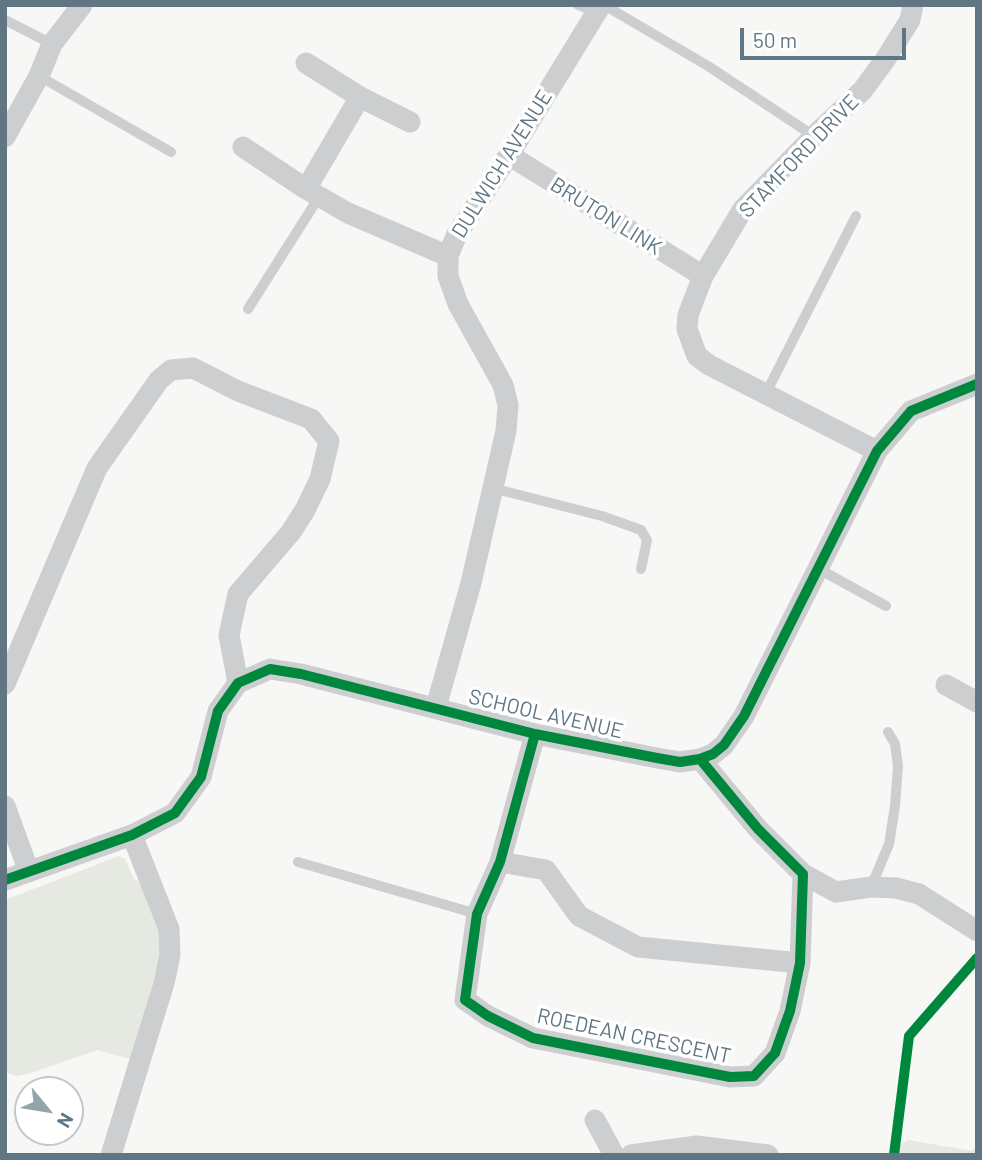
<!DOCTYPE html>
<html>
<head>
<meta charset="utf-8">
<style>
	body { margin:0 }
	#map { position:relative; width:982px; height:1160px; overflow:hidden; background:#f7f7f5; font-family:Barlow,sans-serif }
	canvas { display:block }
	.frame { position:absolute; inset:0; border:7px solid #607783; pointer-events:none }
	.north { position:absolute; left:14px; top:1076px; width:70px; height:70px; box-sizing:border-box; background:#fff; border:2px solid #bfc9cd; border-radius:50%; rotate:120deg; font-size:19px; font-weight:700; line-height:28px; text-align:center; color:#607783 }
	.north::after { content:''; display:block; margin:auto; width:24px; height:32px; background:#95a4ab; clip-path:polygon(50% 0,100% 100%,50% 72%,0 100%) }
	.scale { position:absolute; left:740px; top:28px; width:166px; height:32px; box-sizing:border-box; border:4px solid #607783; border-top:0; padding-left:9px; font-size:21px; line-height:24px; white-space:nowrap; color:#607783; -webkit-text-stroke:5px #fff; paint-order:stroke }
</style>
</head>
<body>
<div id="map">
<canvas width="982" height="1160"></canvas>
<div class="frame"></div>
<div class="north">N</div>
<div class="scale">50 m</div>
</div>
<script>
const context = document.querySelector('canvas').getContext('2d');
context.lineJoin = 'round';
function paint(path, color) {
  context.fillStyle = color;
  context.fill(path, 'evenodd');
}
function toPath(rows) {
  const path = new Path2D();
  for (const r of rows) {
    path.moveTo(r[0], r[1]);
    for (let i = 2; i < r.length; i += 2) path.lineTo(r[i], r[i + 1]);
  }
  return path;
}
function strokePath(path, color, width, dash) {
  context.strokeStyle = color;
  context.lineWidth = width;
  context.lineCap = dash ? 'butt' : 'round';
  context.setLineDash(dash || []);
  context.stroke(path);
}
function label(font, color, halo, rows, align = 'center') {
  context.font = font + ' Barlow,sans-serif';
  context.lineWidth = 7;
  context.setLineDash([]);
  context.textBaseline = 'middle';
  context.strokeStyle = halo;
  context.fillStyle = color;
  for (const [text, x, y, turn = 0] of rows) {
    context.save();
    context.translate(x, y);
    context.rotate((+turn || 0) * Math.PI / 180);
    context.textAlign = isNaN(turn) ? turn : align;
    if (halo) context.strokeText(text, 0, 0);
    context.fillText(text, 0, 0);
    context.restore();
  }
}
paint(toPath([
	[119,856,125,859,134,879,142,883,159,931,161,954,130,1059,97,1050,28,1074,17,1076,6,1073,5,900],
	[908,1140,972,1151,977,1146,977,1155,883,1155]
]), '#e6e9e2');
strokePath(toPath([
	[578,5,595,12],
	[604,5,708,66,814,136],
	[5,20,52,44],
	[39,76,171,152],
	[248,309,319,197],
	[765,395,856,216],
	[492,488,602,516,641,530,647,540,641,569],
	[817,568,886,606],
	[298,862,477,914],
	[871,887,889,844,895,806,898,766,895,744,888,732]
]), '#cccecf', 10);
strokePath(toPath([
	[306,63,360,97,410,122],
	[5,137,39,76,52,44,82,5],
	[243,147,306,189,348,213,448,256],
	[509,155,703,276],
	[306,189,360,97],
	[877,451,709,365,697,356,687,329,688,315,703,276,743,209,814,136,862,91,885,60,910,20,913,5],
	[5,684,97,468,159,380,171,370,193,368,238,391,311,419,329,441,320,479,305,510,291,532,238,594,229,635,238,683],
	[946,685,977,702],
	[436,707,471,583,506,431,508,405,503,385,458,304,448,276,448,256,457,234,509,155,601,5],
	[535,734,500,862,477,914,465,1000,488,1016,533,1038,730,1077,754,1076,775,1053,790,1011,800,963,803,874,758,829,700,759],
	[5,806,29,872],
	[500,862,546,870,579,916,638,947,800,963],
	[803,874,836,892,871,887,896,888,919,894,977,931],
	[5,880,132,835,175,813,201,777,218,711,238,683,270,669,301,674,535,734,657,758,680,762,700,759,713,754,724,745,744,716,877,451,911,411,977,384],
	[595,1120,614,1155],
	[111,1155,164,983,170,955,169,929,132,835],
	[631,1155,697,1146,768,1155]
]), '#cccecf', 21);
strokePath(toPath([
	[535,734,500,862,477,914,465,1000,488,1016,533,1038,730,1077,754,1076,775,1053,790,1011,800,963,803,874,758,829,700,759],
	[5,880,132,835,175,813,201,777,218,711,238,683,270,669,301,674,535,734,657,758,680,762,700,759,713,754,724,745,744,716,877,451,911,411,977,384],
	[894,1155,909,1036,977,958]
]), '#00873e', 10);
label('21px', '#607783', '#fff', [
	["STAMFORD DRIVE",799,156,-46],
	["DULWICH AVENUE",502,164,-58],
	["BRUTON LINK",606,216,32],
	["SCHOOL AVENUE",546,714,13],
	["ROEDEAN CRESCENT",634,1036,12]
]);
</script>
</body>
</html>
